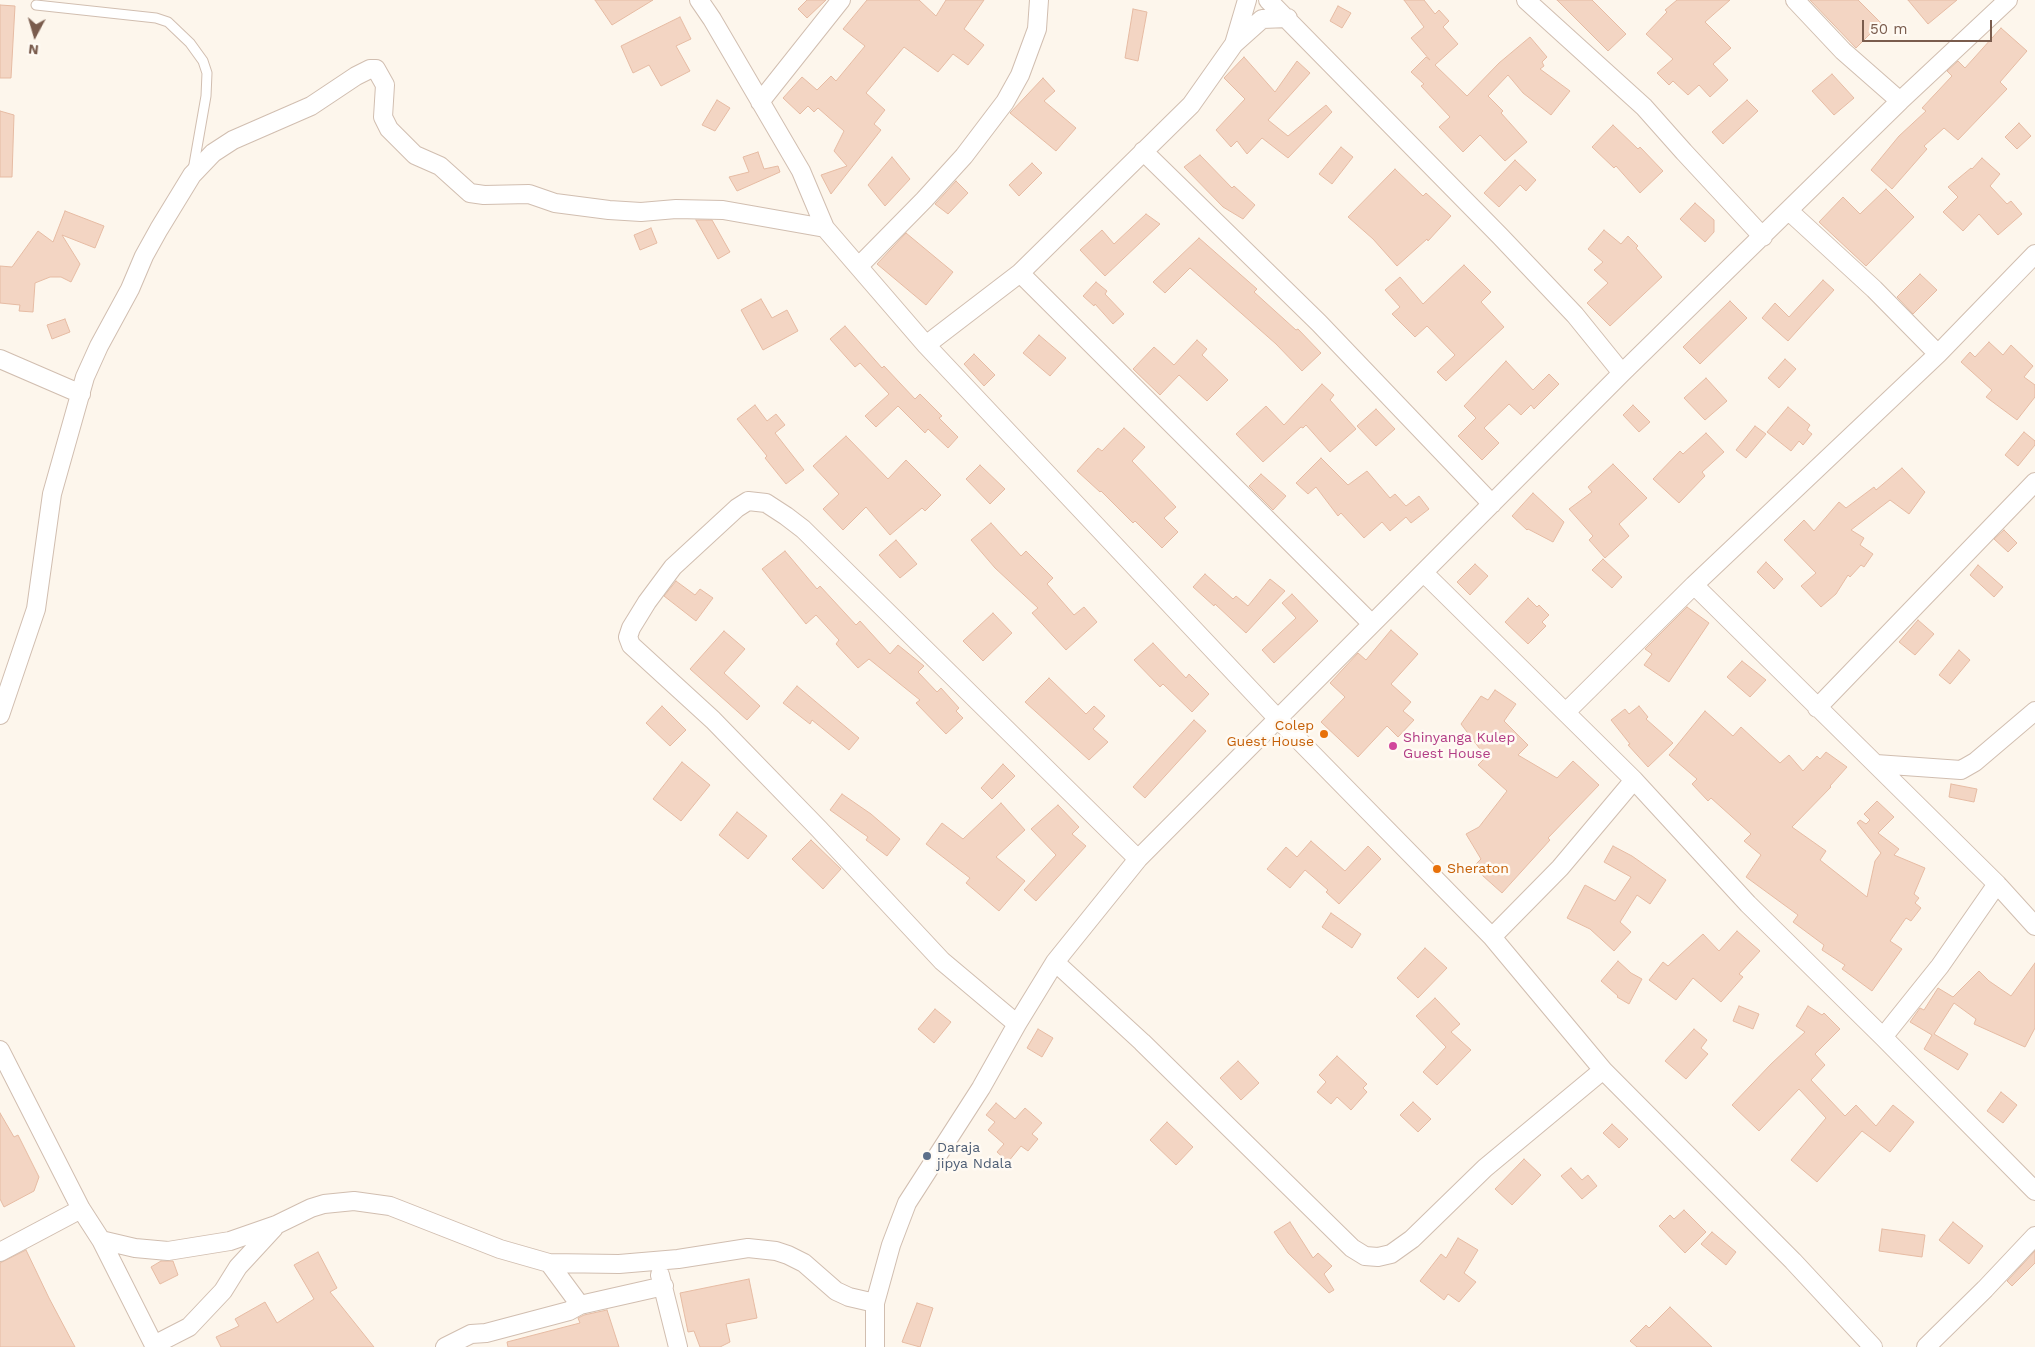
<!DOCTYPE html>
<html>
<head>
<meta charset="utf-8">
<style>
	body { margin:0 }
	#map { position:relative; width:2035px; height:1347px; overflow:hidden; background:#fdf6ec; font-family:"Work Sans",sans-serif }
	canvas { display:block }
	.north { position:absolute; left:10px; top:10px; width:50px; height:50px; -webkit-text-stroke:4px #fffaf3; paint-order:stroke; rotate:186deg; font-size:14px; font-weight:700; line-height:20px; text-align:center; color:#7a5c4d }
	.north::after { content:''; display:block; margin:auto; width:18px; height:22px; background:#7a5c4d; clip-path:polygon(50% 0,100% 100%,50% 72%,0 100%) }
	.scale { position:absolute; left:1862px; top:20px; width:130px; height:22px; box-sizing:border-box; border:2px solid #7a5c4d; border-top:0; padding-left:6px; font-size:15px; line-height:18px; white-space:nowrap; color:#7a5c4d; -webkit-text-stroke:4px #fffaf3; paint-order:stroke }
</style>
</head>
<body>
<div id="map">
<canvas width="2035" height="1347"></canvas>
<div class="north">N</div>
<div class="scale">50 m</div>
</div>
<script>
const context = document.querySelector('canvas').getContext('2d');
context.lineJoin = 'round';
function paint(path, color) {
  context.fillStyle = color;
  context.fill(path, 'evenodd');
}
function toPath(rows) {
  const path = new Path2D();
  for (const r of rows) {
    path.moveTo(r[0], r[1]);
    for (let i = 2; i < r.length; i += 2) path.lineTo(r[i], r[i + 1]);
  }
  return path;
}
function strokePath(path, color, width, dash) {
  context.strokeStyle = color;
  context.lineWidth = width;
  context.lineCap = dash ? 'butt' : 'round';
  context.setLineDash(dash || []);
  context.stroke(path);
}
function label(font, color, halo, rows, align = 'center') {
  context.font = font + ' "Work Sans",sans-serif';
  context.lineWidth = 5;
  context.setLineDash([]);
  context.textBaseline = 'middle';
  context.strokeStyle = halo;
  context.fillStyle = color;
  for (const [text, x, y, turn = 0] of rows) {
    context.save();
    context.translate(x, y);
    context.rotate((+turn || 0) * Math.PI / 180);
    context.textAlign = isNaN(turn) ? turn : align;
    if (halo) context.strokeText(text, 0, 0);
    context.fillText(text, 0, 0);
    context.restore();
  }
}
const building = toPath([
	[595,0,653,0,612,25,595,0],
	[807,0,826,0,807,18,798,9,807,0],
	[867,0,919,0,936,16,946,0,984,0,964,29,984,45,968,65,953,54,938,72,904,47,866,93,885,110,874,124,881,130,831,194,821,175,847,166,834,151,844,131,818,108,814,112,808,106,800,114,783,98,802,77,817,90,831,76,836,81,865,46,843,29,867,0],
	[1404,0,1424,0,1435,14,1439,10,1449,21,1443,27,1458,44,1435,65,1467,96,1499,63,1530,37,1547,57,1542,62,1544,66,1540,69,1570,91,1551,115,1523,93,1508,75,1488,96,1503,111,1501,113,1527,142,1505,161,1480,135,1463,152,1439,127,1450,117,1421,86,1424,84,1411,72,1426,57,1430,60,1411,38,1424,27,1404,0],
	[1557,0,1592,0,1626,34,1608,51,1557,0],
	[1677,0,1730,0,1705,22,1731,48,1713,64,1728,80,1710,97,1699,85,1688,95,1673,81,1669,85,1657,73,1673,59,1646,34,1667,12,1665,10,1677,0],
	[1810,0,1858,0,1881,23,1856,48,1810,0],
	[1908,0,1957,0,1928,24,1908,0],
	[0,5,15,6,11,78,0,78,0,5],
	[1338,6,1351,13,1342,28,1330,21,1338,6],
	[1133,9,1147,12,1138,61,1125,58,1133,9],
	[680,17,691,39,676,46,690,71,661,86,649,65,633,73,621,46,680,17],
	[2001,28,2027,51,2000,82,2007,89,1958,140,1944,128,1924,146,1927,149,1892,189,1871,170,1899,136,1926,111,1922,108,1952,76,1947,71,1958,61,1965,68,2001,28],
	[1244,57,1275,92,1297,61,1310,73,1268,120,1288,136,1326,105,1332,112,1288,158,1262,138,1247,154,1237,141,1231,147,1216,130,1245,99,1224,78,1244,57],
	[1832,74,1854,98,1834,115,1812,91,1832,74],
	[1043,78,1055,91,1044,101,1076,128,1056,151,1010,113,1043,78],
	[717,100,730,108,715,131,702,125,717,100],
	[1747,100,1758,111,1723,144,1712,132,1747,100],
	[0,111,14,115,12,177,0,177,0,111],
	[2019,123,2031,136,2017,149,2005,137,2019,123],
	[1613,125,1638,149,1640,147,1663,171,1640,193,1616,166,1614,168,1592,147,1613,125],
	[1341,147,1353,157,1332,184,1319,174,1341,147],
	[758,152,764,169,778,166,780,172,737,191,729,177,749,172,743,157,758,152],
	[1200,155,1232,188,1234,186,1255,205,1243,219,1223,207,1184,167,1200,155],
	[892,157,910,179,885,206,868,185,892,157],
	[1982,158,2000,174,1990,186,2007,204,2011,201,2022,214,1998,235,1979,214,1963,231,1943,212,1958,197,1948,187,1971,168,1972,169,1982,158],
	[1515,160,1536,180,1526,191,1520,185,1499,207,1484,193,1515,160],
	[1032,163,1042,173,1019,196,1009,185,1032,163],
	[1395,169,1423,196,1426,193,1451,216,1428,241,1427,239,1397,266,1373,239,1348,217,1395,169],
	[956,181,968,193,948,214,935,204,956,181],
	[1886,189,1914,217,1866,266,1819,222,1843,197,1860,214,1886,189],
	[1695,203,1714,220,1714,232,1705,242,1680,219,1695,203],
	[65,211,104,226,95,248,62,235,80,264,71,282,61,277,50,277,35,283,33,312,19,311,20,305,0,303,0,266,12,267,38,231,53,242,65,211],
	[1146,214,1160,224,1105,276,1080,250,1102,230,1114,244,1146,214],
	[696,220,712,220,730,252,718,259,696,220],
	[651,228,657,243,640,250,634,235,651,228],
	[1604,230,1621,244,1628,236,1638,246,1636,248,1662,277,1610,326,1587,303,1608,283,1594,270,1603,262,1588,249,1604,230],
	[906,233,953,272,926,305,877,264,906,233],
	[1199,238,1257,289,1254,292,1296,330,1298,329,1321,353,1302,371,1276,344,1190,268,1165,293,1153,282,1199,238],
	[1464,265,1491,292,1481,302,1504,327,1446,381,1437,372,1455,355,1427,326,1415,337,1392,314,1400,307,1385,290,1400,277,1423,304,1464,265],
	[1920,274,1937,290,1913,314,1897,297,1920,274],
	[1823,280,1834,290,1788,341,1762,318,1775,303,1789,317,1823,280],
	[1096,282,1107,291,1105,294,1124,314,1113,324,1095,304,1094,306,1083,296,1096,282],
	[761,299,772,318,787,310,798,331,763,350,741,310,761,299],
	[1730,301,1747,318,1700,364,1683,347,1730,301],
	[65,319,70,332,52,339,47,325,65,319],
	[845,326,882,368,884,366,915,399,920,394,942,416,939,418,958,437,948,448,928,429,925,433,898,406,876,427,865,416,889,394,860,363,855,367,830,339,845,326],
	[1039,335,1066,358,1050,376,1023,353,1039,335],
	[1197,340,1207,349,1202,355,1228,380,1207,401,1179,375,1160,395,1133,369,1154,347,1174,365,1197,340],
	[1989,342,2003,355,2011,345,2033,366,2024,377,2035,385,2035,397,2017,420,1986,397,1992,390,1961,362,1970,352,1975,357,1989,342],
	[974,354,995,375,984,386,964,364,974,354],
	[1785,359,1796,369,1779,388,1768,378,1785,359],
	[1506,361,1533,390,1549,374,1559,384,1534,409,1531,405,1521,415,1509,404,1484,428,1499,443,1482,460,1458,436,1476,418,1464,406,1506,361],
	[1706,378,1727,401,1705,420,1684,398,1706,378],
	[1322,384,1334,395,1330,400,1356,429,1330,452,1306,425,1303,428,1301,427,1263,462,1236,434,1266,406,1284,425,1322,384],
	[755,405,767,421,776,414,785,425,775,433,804,470,786,484,765,458,767,456,737,419,755,405],
	[1633,405,1650,422,1639,432,1623,415,1633,405],
	[1788,407,1810,425,1807,430,1812,434,1803,445,1799,441,1791,451,1767,432,1788,407],
	[1376,409,1395,429,1376,446,1357,426,1376,409],
	[1755,426,1766,434,1746,458,1736,450,1755,426],
	[1124,428,1145,447,1132,461,1176,507,1164,518,1178,532,1162,548,1135,521,1133,523,1101,491,1100,492,1077,471,1098,448,1102,451,1124,428],
	[2024,432,2035,441,2035,445,2018,466,2005,455,2024,432],
	[1706,433,1724,452,1702,472,1705,476,1679,503,1653,479,1680,451,1683,454,1706,433],
	[846,436,888,479,906,460,941,495,925,511,922,508,890,535,866,507,843,530,823,509,839,494,813,466,846,436],
	[1321,458,1348,485,1367,471,1390,498,1395,494,1406,506,1419,496,1429,509,1411,523,1406,517,1390,531,1382,522,1364,538,1341,513,1338,516,1316,487,1308,494,1296,483,1321,458],
	[1613,464,1647,498,1619,524,1629,536,1605,558,1589,540,1593,536,1569,509,1592,492,1588,487,1613,464],
	[980,465,1005,489,990,504,966,479,980,465],
	[1902,468,1925,492,1909,514,1890,500,1851,530,1864,538,1860,545,1873,554,1864,567,1861,565,1850,577,1848,575,1836,594,1821,607,1801,586,1816,573,1784,540,1804,520,1814,531,1839,502,1846,508,1874,487,1876,490,1902,468],
	[1261,474,1286,496,1273,510,1249,486,1261,474],
	[1533,493,1564,522,1553,542,1528,529,1527,530,1512,516,1533,493],
	[991,523,1021,556,1026,551,1053,578,1047,584,1074,615,1084,607,1097,622,1066,650,1032,613,1038,608,995,568,971,540,991,523],
	[2004,530,2017,543,2008,552,1994,539,2004,530],
	[896,540,917,564,900,578,879,555,896,540],
	[785,551,817,589,820,586,856,625,860,621,890,654,898,645,924,666,918,672,937,692,941,688,959,708,956,711,963,718,946,734,916,703,920,700,869,659,858,668,836,644,839,640,816,615,806,624,762,569,785,551],
	[1603,559,1622,577,1612,588,1592,570,1603,559],
	[1766,562,1783,579,1774,589,1757,572,1766,562],
	[1475,564,1488,576,1470,595,1457,582,1475,564],
	[1978,565,2003,587,1994,597,1970,575,1978,565],
	[1205,574,1233,599,1236,596,1248,606,1270,579,1285,591,1246,633,1215,604,1214,606,1193,587,1205,574],
	[676,581,695,595,700,589,713,598,696,621,664,596,676,581],
	[1292,594,1318,621,1274,663,1262,650,1296,618,1282,603,1292,594],
	[1528,598,1537,607,1539,605,1549,615,1542,622,1546,626,1528,644,1505,622,1528,598],
	[1687,607,1709,623,1669,682,1644,665,1652,654,1645,649,1687,607],
	[993,613,1012,633,983,661,963,641,993,613],
	[1918,620,1934,634,1915,655,1899,642,1918,620],
	[1391,630,1418,654,1391,684,1411,702,1403,711,1414,720,1398,737,1387,726,1358,757,1321,722,1345,697,1330,683,1358,653,1366,660,1391,630],
	[724,631,745,649,724,673,760,706,747,720,690,669,724,631],
	[1153,643,1186,678,1189,674,1209,694,1192,712,1163,684,1160,687,1134,660,1153,643],
	[1959,650,1970,660,1950,684,1939,675,1959,650],
	[1742,661,1766,680,1750,697,1727,677,1742,661],
	[1049,678,1086,714,1094,706,1105,716,1093,729,1108,742,1089,760,1025,702,1049,678],
	[797,686,859,738,849,750,812,720,810,724,783,703,797,686],
	[1495,690,1516,704,1504,721,1528,745,1518,755,1557,778,1573,761,1599,785,1548,838,1550,840,1502,893,1473,867,1481,859,1466,834,1479,827,1507,791,1478,765,1486,757,1461,724,1481,696,1488,700,1495,690],
	[662,706,686,730,670,746,646,723,662,706],
	[1639,706,1648,717,1646,719,1673,743,1648,767,1628,745,1630,744,1611,720,1625,709,1629,714,1639,706],
	[1705,711,1733,736,1741,727,1780,763,1789,755,1803,771,1817,756,1820,759,1826,752,1847,767,1830,786,1831,787,1792,827,1826,851,1820,860,1867,897,1875,861,1881,853,1857,823,1860,820,1866,824,1870,820,1864,814,1877,801,1894,817,1878,833,1899,849,1894,855,1925,868,1914,894,1919,898,1915,903,1921,908,1911,921,1906,918,1890,941,1902,949,1872,991,1842,969,1845,965,1822,950,1824,945,1793,922,1798,915,1746,877,1761,855,1744,841,1751,834,1711,798,1708,801,1692,784,1697,779,1669,755,1705,711],
	[1194,720,1206,731,1145,798,1133,787,1194,720],
	[682,762,710,785,681,821,653,799,682,762],
	[1003,764,1015,776,992,799,981,788,1003,764],
	[1951,784,1977,789,1974,802,1949,797,1951,784],
	[842,794,871,814,900,839,887,856,866,840,868,837,830,810,842,794],
	[1001,803,1025,830,996,857,1025,881,999,911,966,883,970,878,926,844,942,823,963,839,1001,803],
	[1058,805,1079,827,1072,834,1086,846,1036,901,1024,890,1056,855,1031,829,1058,805],
	[737,812,767,836,748,859,719,835,737,812],
	[811,840,841,869,823,889,792,859,811,840],
	[1311,841,1345,871,1368,846,1381,859,1339,904,1326,892,1328,890,1305,870,1290,888,1267,869,1286,847,1297,857,1311,841],
	[1613,846,1632,856,1666,880,1650,904,1637,895,1620,922,1631,932,1614,951,1590,929,1567,918,1585,885,1615,901,1631,877,1604,862,1613,846],
	[1331,913,1361,934,1352,948,1322,927,1331,913],
	[1737,931,1760,951,1739,974,1743,977,1721,1002,1693,978,1676,1000,1649,980,1663,962,1668,966,1703,934,1719,951,1737,931],
	[1425,948,1447,968,1418,998,1397,978,1425,948],
	[1618,961,1631,973,1642,979,1629,1004,1617,997,1618,996,1601,981,1618,961],
	[2035,963,2035,1028,2025,1047,1974,1024,1976,1019,1954,1003,1934,1034,1968,1054,1958,1070,1924,1049,1932,1035,1910,1022,1920,1008,1924,1010,1938,988,1953,997,1979,971,1989,981,2011,996,2035,963],
	[1435,998,1460,1024,1451,1032,1471,1050,1437,1085,1423,1072,1446,1047,1416,1016,1435,998],
	[1739,1006,1759,1014,1753,1029,1733,1021,1739,1006],
	[1808,1006,1822,1015,1824,1013,1840,1029,1815,1054,1825,1065,1811,1080,1845,1116,1856,1105,1876,1126,1893,1105,1914,1122,1890,1152,1862,1131,1817,1182,1791,1160,1826,1118,1799,1089,1759,1131,1732,1105,1771,1064,1805,1032,1796,1026,1808,1006],
	[935,1009,951,1022,934,1043,918,1029,935,1009],
	[1038,1029,1053,1038,1042,1057,1027,1048,1038,1029],
	[1694,1029,1707,1040,1701,1048,1708,1054,1686,1079,1665,1061,1694,1029],
	[1337,1056,1367,1084,1363,1088,1367,1092,1351,1110,1337,1097,1331,1104,1317,1092,1326,1082,1319,1075,1337,1056],
	[1238,1061,1259,1083,1241,1100,1220,1078,1238,1061],
	[2001,1092,2017,1105,2003,1123,1987,1111,2001,1092],
	[1413,1102,1431,1119,1418,1132,1400,1115,1413,1102],
	[996,1103,1015,1119,1025,1108,1042,1123,1032,1134,1038,1139,1028,1151,1021,1146,1008,1162,997,1152,1004,1144,988,1130,995,1122,986,1115,996,1103],
	[0,1113,14,1137,18,1135,39,1177,34,1191,4,1207,0,1199,0,1113],
	[1167,1122,1193,1147,1176,1165,1150,1140,1167,1122],
	[1612,1124,1628,1139,1619,1148,1603,1133,1612,1124],
	[1524,1159,1541,1175,1512,1205,1495,1189,1524,1159],
	[1571,1168,1582,1180,1588,1175,1597,1186,1582,1199,1561,1176,1571,1168],
	[1684,1210,1706,1232,1685,1253,1659,1226,1670,1215,1674,1219,1684,1210],
	[1290,1222,1313,1258,1318,1253,1332,1266,1324,1274,1334,1290,1329,1293,1288,1253,1274,1232,1290,1222],
	[1953,1222,1983,1246,1969,1264,1939,1240,1953,1222],
	[1882,1229,1925,1235,1922,1257,1879,1251,1882,1229],
	[1712,1232,1736,1252,1726,1265,1701,1244,1712,1232],
	[1458,1238,1478,1250,1464,1273,1476,1282,1459,1302,1448,1294,1444,1300,1420,1281,1441,1254,1446,1258,1458,1238],
	[26,1250,49,1298,75,1347,0,1347,0,1263,26,1250],
	[2035,1251,2035,1263,2012,1286,2007,1281,2035,1251],
	[318,1252,337,1288,330,1292,374,1347,221,1347,216,1337,239,1326,235,1319,265,1302,277,1323,314,1299,294,1265,318,1252],
	[161,1261,173,1261,178,1275,160,1284,151,1267,161,1261],
	[749,1279,757,1318,726,1324,730,1342,720,1347,700,1347,694,1331,688,1332,680,1293,749,1279],
	[917,1303,933,1308,920,1347,902,1342,917,1303],
	[1670,1307,1712,1347,1637,1347,1630,1341,1646,1325,1649,1328,1670,1307],
	[607,1310,619,1347,508,1347,507,1342,580,1323,578,1318,584,1315,607,1310]
]);
paint(building, '#f3d5c3');
strokePath(building, '#e6bba3', 1);
const service = toPath([
	[36,5,156,18,168,22,190,43,203,61,207,73,206,96,193,170]
]);
const minor = toPath([
	[699,0,712,19,801,171,825,228,926,345,1279,720,1492,937,1603,1070,1793,1261,1873,1347],
	[1268,0,1500,236,1575,315,1622,373],
	[1526,0,1644,107,1684,152,1763,237],
	[1795,0,1843,51,1900,101],
	[1234,44,1262,19,1288,18],
	[760,102,841,0],
	[1143,151,1319,323,1492,504],
	[1789,211,1874,289,1938,354],
	[859,266,924,200,964,156,1005,102,1020,75,1037,29,1039,0],
	[1020,273,1372,624],
	[926,345,1020,273,1191,105,1234,44,1247,0],
	[0,359,81,394],
	[1424,573,1634,780,1748,904,1883,1037,2035,1191],
	[1694,585,1997,884,2035,926],
	[1817,708,2035,482],
	[1566,712,1694,585,1938,354,2035,254],
	[0,715,36,609,52,494,85,377,99,346,130,289,144,256,159,229,192,175,213,153,233,140,311,106,356,76,370,69,376,69,385,85,383,117,389,129,415,155,440,166,470,193,484,195,529,194,555,203,609,210,641,212,676,209,723,210,825,228],
	[1876,764,1961,770,1975,762,2035,711],
	[1492,937,1560,868,1634,780],
	[1055,962,1142,1042,1352,1248,1365,1256,1378,1257,1391,1254,1412,1239,1485,1168,1603,1070],
	[1017,1024,942,961,819,829,713,720,631,645,628,637,631,628,647,602,673,567,737,508,748,501,766,503,786,516,803,529,1138,859],
	[1883,1037,1940,966,1997,884],
	[0,1050,81,1209,101,1240,155,1347],
	[101,1240,135,1248,168,1251,230,1241,276,1225,311,1208,324,1204,354,1201,390,1206,500,1249,549,1263,619,1264,678,1259,748,1248,776,1251,788,1255,804,1263,836,1291,849,1297,875,1303],
	[0,1252,81,1209],
	[549,1263,580,1305],
	[660,1275,678,1347],
	[154,1345,189,1327,223,1291,238,1267,274,1228],
	[445,1347,471,1334,486,1333,569,1311,580,1305,664,1286],
	[875,1347,875,1303,891,1245,907,1203,981,1088,1017,1024,1055,962,1138,859,1622,373,1900,101,2008,0],
	[1926,1347,1985,1289,2035,1236]
]);
strokePath(service, '#d1beb0', 11);
strokePath(minor, '#d1beb0', 20);
strokePath(service, '#fff', 9);
strokePath(minor, '#fff', 18);
for (const [x, y, r, color] of [
	[1324,734,5,"#e8710a"],
	[1393,746,5,"#d1479c"],
	[1437,869,5,"#e8710a"],
	[927,1156,5,"#5c6f8a"]
]) {
  const dot = new Path2D();
  dot.arc(x, y, r, 0, 2 * Math.PI);
  context.fillStyle = color;
  context.fill(dot);
  strokePath(dot, '#fffaf3', 2);
}
label('14px', '#c56008', '#fffaf3', [
	["Colep",1314,726],
	["Guest House",1314,742],
	["Sheraton",1447,869,"left"]
], 'right');
label('14px', '#b23c85', '#fffaf3', [
	["Shinyanga Kulep",1403,738],
	["Guest House",1403,754]
], 'left');
label('14px', '#4e5e75', '#fffaf3', [
	["Daraja",937,1148],
	["jipya Ndala",937,1164]
], 'left');
</script>
</body>
</html>
